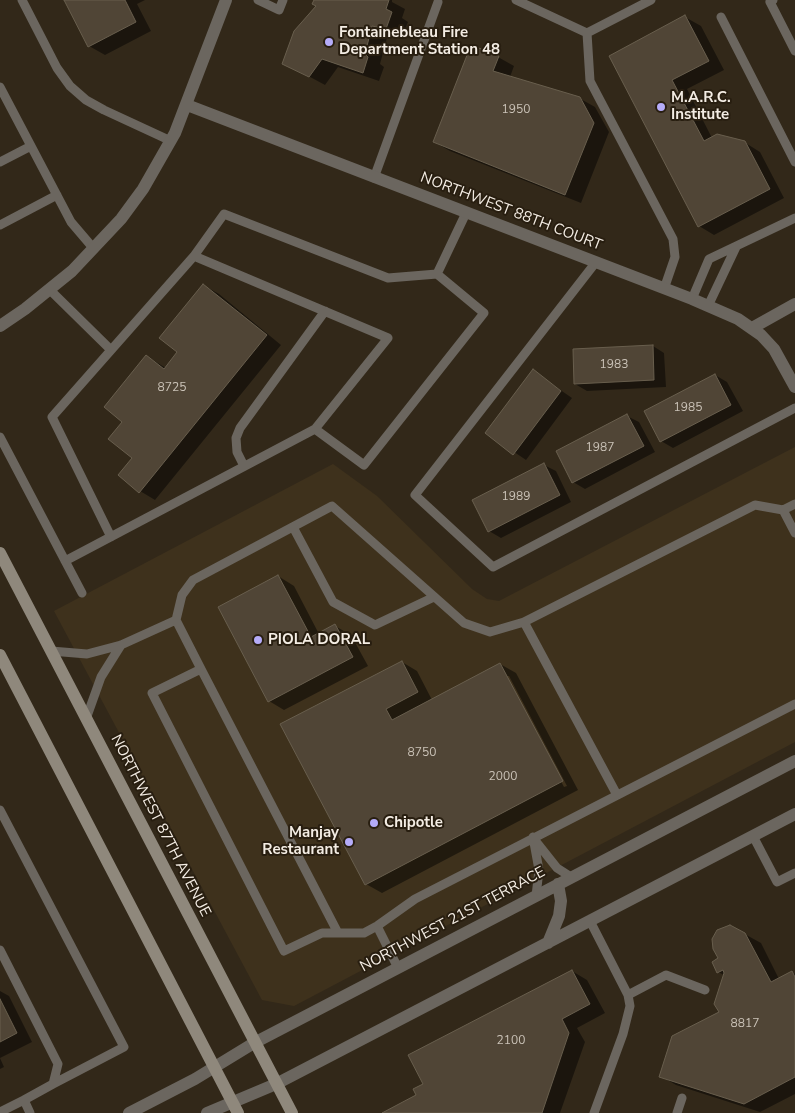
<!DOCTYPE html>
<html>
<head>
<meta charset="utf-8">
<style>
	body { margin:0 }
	canvas { display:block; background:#322819 }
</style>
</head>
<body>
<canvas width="795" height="1113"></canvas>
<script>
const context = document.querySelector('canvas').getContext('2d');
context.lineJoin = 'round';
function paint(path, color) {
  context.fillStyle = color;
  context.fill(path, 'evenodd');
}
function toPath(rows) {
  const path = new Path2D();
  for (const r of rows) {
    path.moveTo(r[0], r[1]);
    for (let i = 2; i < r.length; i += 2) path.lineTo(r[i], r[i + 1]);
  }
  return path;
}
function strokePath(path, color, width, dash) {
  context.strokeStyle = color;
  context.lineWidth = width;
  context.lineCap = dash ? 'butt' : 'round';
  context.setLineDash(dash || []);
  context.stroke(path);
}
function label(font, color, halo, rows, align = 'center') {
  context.font = font + ' "Nunito Sans",sans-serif';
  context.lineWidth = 4;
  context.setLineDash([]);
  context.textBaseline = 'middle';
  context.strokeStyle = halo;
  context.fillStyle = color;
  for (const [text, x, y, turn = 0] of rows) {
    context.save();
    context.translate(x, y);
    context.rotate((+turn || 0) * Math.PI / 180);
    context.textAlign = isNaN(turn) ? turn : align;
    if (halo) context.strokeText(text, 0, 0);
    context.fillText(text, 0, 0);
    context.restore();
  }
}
paint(toPath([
	[795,447,795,742,294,1006,262,1000,54,611,333,464,377,496,472,589,487,599,499,601]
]), '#3e311c');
paint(toPath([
	[65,0,145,0,137,4,151,31,105,55,89,46],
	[315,0,392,0,392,2,405,9,402,18,408,22,402,37,388,34,380,64,384,67,379,81,338,67,325,85,284,63,317,6],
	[685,17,701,26,724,70,687,89,712,138,744,142,760,152,784,198,714,235,699,226,611,56],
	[498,57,514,66,510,77,579,98,595,107,609,132,581,203,450,151,434,142],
	[203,285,219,294,281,345,155,500,140,491,123,422,146,356,166,368,179,352],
	[653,346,664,353,666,387,587,391,575,384],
	[533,371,572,398,526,460,486,433],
	[715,375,727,382,743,411,673,448,661,441],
	[627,416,639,422,655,452,585,489,573,482],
	[544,465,556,471,571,502,501,538,489,531],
	[278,576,294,586,319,634,335,626,351,635,368,666,284,710,269,701],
	[402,662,417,671,432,700,500,664,516,673,578,790,382,893,366,884,282,725],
	[506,676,509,676,567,786,564,787],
	[730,926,761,943,779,979,792,972,795,974,795,1094,760,1112,676,1085,661,1076,720,1013,724,975,718,972,720,959],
	[572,971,587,980,605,1013,577,1028,585,1042,560,1113,385,1113,418,1096,424,1085],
	[0,991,9,996,32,1042,0,1058,4,1067,0,1069]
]), '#0007');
const building = toPath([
	[64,0,125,0,136,22,88,47,64,0],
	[314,0,389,0,386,9,392,12,386,29,372,26,365,54,368,57,363,73,322,59,309,77,282,64,294,31,316,6,312,4,314,0],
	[685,15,709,61,672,80,704,141,717,134,745,141,770,189,698,227,609,56,685,15],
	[471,45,499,56,493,71,580,97,594,123,565,195,433,142,471,45],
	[203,284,267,335,139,493,118,475,132,458,108,439,122,422,104,407,146,355,164,369,177,352,159,338,203,284],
	[653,345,654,380,574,384,573,349,653,345],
	[533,369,561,391,513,455,485,433,533,369],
	[715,374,731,405,660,442,644,411,715,374],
	[627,414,644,446,572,483,556,451,627,414],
	[544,463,560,495,488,532,472,500,544,463],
	[278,575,311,637,335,624,353,657,268,702,218,607,278,575],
	[402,661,418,692,386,709,392,720,500,663,563,781,365,885,280,724,402,661],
	[730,925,745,933,771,982,792,971,795,977,795,1077,744,1104,659,1077,672,1036,719,1012,714,1004,724,973,723,970,717,973,712,962,718,958,713,949,712,939,717,930,730,925],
	[572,970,590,1004,562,1019,569,1033,542,1113,382,1113,416,1095,413,1089,423,1084,408,1055,572,970],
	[0,999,17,1033,0,1042,0,999]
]);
paint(building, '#504536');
strokePath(building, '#685e4d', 1);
strokePath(toPath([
	[22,0,57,68,70,86,86,100,104,110,171,141],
	[258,0,279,10,283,0],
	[516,0,587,33,651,0],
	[773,0,770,2,795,51],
	[721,17,795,162],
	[587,33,590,81,673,239,675,257,664,289],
	[0,87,71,222,94,249],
	[0,162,31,146],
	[374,178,438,2],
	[0,225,57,195],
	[194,256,224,214,388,278,437,274],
	[596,262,415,495,493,567,795,408],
	[50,290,111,350],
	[692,299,709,259,795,218],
	[708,306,736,247],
	[0,437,82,593],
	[244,466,237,452,236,438,240,428,325,311],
	[795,504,783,510,795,533],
	[293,527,333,602,375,625,434,597],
	[111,537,52,417,194,256,388,338,315,429],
	[65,561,315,429,364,465,484,313,437,274,466,213],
	[176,620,182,595,193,580,332,506,464,623,490,632,524,622,617,795],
	[524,622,755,505,783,510],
	[51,651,87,654,121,645,176,620,201,669],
	[86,719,101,677,121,645],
	[0,810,124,1047,53,1084],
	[753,836,777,882,795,873],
	[533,837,539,870,536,896],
	[534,839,557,868,571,877],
	[590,921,628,995,630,1006,623,1034,594,1113],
	[377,926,398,968],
	[338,933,201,669,152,693,284,951,322,933,364,933,377,926,415,899,795,704],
	[0,950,58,1064,53,1084,24,1100,30,1113],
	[628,995,666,975,705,990],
	[0,1112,24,1100],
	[677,1113,682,1098]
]), '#6b665f', 9);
strokePath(toPath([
	[187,105,692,299,738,319,761,335,774,349,795,387],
	[0,326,25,309,72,271,121,219,143,189,175,133,226,0],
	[752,328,795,304],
	[548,943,559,916,561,901,558,884],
	[129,1113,195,1079,254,1043,795,761],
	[207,1113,276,1084,795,814]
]), '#6b665f', 12);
strokePath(toPath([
	[0,553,292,1113],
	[0,655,238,1113]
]), '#8f887c', 12);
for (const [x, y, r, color] of [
	[329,42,5,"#b5acf9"],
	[661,107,5,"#b5acf9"],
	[258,640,5,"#b5acf9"],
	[374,823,5,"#b5acf9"],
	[349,842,5,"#b5acf9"]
]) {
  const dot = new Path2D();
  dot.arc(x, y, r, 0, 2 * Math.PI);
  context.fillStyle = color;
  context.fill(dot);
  strokePath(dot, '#281e10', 2);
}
label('12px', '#cbc3b8', null, [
	["1950",516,110],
	["1983",614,365],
	["8725",172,388],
	["1985",688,408],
	["1987",600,448],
	["1989",516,497],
	["8750",422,753],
	["2000",503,777],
	["8817",745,1024],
	["2100",511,1041]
]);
label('bold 15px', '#f4ede4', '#281e10', [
	["Fontainebleau Fire",339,33],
	["Department Station 48",339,50],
	["M.A.R.C.",671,98],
	["Institute",671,115],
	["PIOLA DORAL",268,640],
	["Chipotle",384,823],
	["Manjay",339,833,"right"],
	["Restaurant",339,850,"right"]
], 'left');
label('15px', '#f4ede4', '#281e10', [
	["NORTHWEST 88TH COURT",511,212,21],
	["NORTHWEST 87TH AVENUE",160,826,63],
	["NORTHWEST 21ST TERRACE",453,920,-28]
]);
</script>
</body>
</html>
